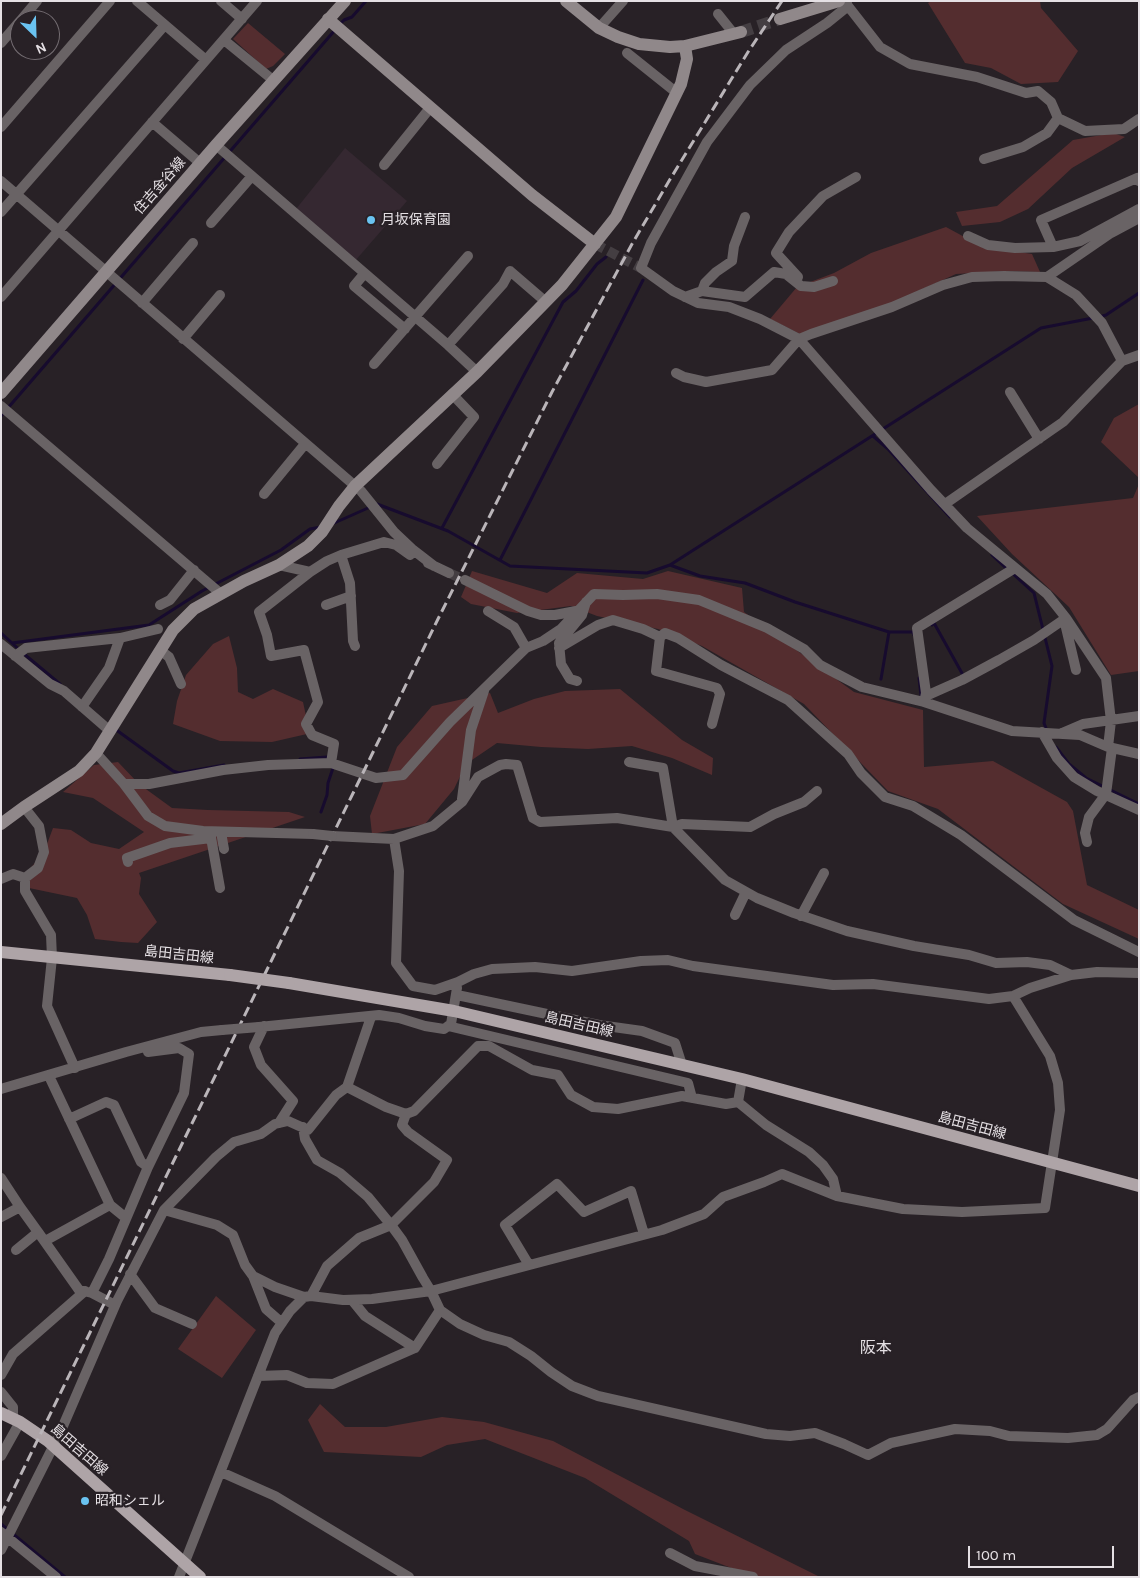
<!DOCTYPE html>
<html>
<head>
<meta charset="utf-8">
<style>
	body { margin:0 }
	#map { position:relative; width:1140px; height:1578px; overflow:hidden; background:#282126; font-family:Karla,sans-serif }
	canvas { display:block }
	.frame { position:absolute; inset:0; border:2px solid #e5e0e4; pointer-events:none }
	.north { position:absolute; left:10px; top:10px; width:50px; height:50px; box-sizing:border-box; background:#282126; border:1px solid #746d72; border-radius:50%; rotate:156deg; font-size:14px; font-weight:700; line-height:20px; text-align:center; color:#e5e0e4 }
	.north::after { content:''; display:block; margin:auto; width:18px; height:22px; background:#6ac3f1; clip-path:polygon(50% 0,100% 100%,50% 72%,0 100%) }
	.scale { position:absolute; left:968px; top:1546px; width:146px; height:22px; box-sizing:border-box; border:2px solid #e5e0e4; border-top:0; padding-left:6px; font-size:15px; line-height:18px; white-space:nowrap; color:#e5e0e4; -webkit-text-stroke:4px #282126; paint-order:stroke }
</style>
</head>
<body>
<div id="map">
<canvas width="1140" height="1578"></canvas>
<div class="frame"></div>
<div class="north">N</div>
<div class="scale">100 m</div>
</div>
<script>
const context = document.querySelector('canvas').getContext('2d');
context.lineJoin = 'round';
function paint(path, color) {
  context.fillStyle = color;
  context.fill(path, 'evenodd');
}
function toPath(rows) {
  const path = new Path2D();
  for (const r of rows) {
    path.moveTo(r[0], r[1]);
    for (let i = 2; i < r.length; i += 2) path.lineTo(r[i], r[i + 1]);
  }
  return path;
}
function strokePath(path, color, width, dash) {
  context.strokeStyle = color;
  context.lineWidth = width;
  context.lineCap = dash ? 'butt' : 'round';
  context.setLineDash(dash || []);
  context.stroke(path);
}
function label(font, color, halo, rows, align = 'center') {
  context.font = font + ' Karla,"Noto Sans JP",sans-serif';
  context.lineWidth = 4.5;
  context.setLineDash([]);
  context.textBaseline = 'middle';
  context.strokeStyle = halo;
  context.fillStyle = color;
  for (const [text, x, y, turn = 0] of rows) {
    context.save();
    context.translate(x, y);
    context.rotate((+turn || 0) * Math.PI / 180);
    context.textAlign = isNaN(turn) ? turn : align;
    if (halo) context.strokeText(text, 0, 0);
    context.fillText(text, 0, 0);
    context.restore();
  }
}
paint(toPath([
	[345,148,407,201,355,261,296,209]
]), '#352831');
paint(toPath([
	[931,1,1040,1,1041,8,1078,51,1058,82,1021,84,991,68,965,63,928,3],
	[248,23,285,54,273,66,266,69,233,39],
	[1113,133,1125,137,1072,168,1028,209,1000,222,962,226,956,212,997,206,1073,140],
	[946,227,981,246,1032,254,1040,272,1008,271,956,274,890,304,800,334,770,319,797,287,834,273,871,253],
	[1139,404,1139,478,1101,442,1114,418],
	[1139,484,1139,671,1111,675,1069,607,1012,554,977,516,1133,498],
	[472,571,547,593,577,573,643,579,668,571,742,588,744,612,854,692,923,710,924,767,993,761,1067,802,1073,811,1087,885,1139,910,1139,939,1063,904,938,809,888,791,804,704,702,646,658,629,597,616,571,606,517,613,471,604,461,597],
	[229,636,237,668,238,692,253,699,273,689,303,702,306,716,307,734,272,742,220,741,173,724,177,701,186,675,213,644],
	[620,689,682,740,713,758,712,775,672,758,632,746,588,749,541,747,497,743,466,764,454,789,425,824,372,834,370,816,397,747,432,706,490,693,498,713,534,699,565,691],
	[118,762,139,784,172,808,208,810,289,812,305,817,139,873,141,878,139,894,157,922,138,943,121,942,95,939,87,915,77,898,29,888,28,871,44,852,53,828,71,830,91,843,119,849,144,832,93,798,63,792,94,765],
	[216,1296,256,1330,222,1378,178,1349],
	[320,1404,345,1427,386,1427,442,1417,484,1422,553,1441,685,1510,820,1577,752,1576,695,1554,689,1541,585,1478,485,1439,447,1445,421,1457,324,1452,308,1420]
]), '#542d2f');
strokePath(toPath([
	[339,25,344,20,352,17,366,1],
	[1099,317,1106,315,1139,293],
	[1,416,335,30],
	[873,436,888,449,950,517],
	[332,524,377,504,448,531,510,566,647,573,670,565,1041,328,1093,318],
	[442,528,563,302,576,291,597,264,606,257],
	[992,555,1007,569],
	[500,560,643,280],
	[670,565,700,576,745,583,795,602,889,632,913,632,914,635],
	[1012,573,1034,593,1052,666,1044,723,1047,731],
	[932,625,934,623,963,675],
	[1,633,12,643,149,625,202,591,281,550,310,529,321,527],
	[12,643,24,654,60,684],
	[919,678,921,695],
	[881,679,889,632],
	[115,729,173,771,179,773,224,765],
	[1056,747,1069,764,1086,778,1139,804],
	[300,759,327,757,331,758],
	[321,812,327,795,328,783,334,765],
	[1,1524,65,1577]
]), '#170b2e', 3);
strokePath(toPath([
	[595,244,641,268],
	[449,573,465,580]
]), '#443e42', 10, [10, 5]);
strokePath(toPath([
	[741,32,780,19]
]), '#443e42', 12, [12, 6]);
strokePath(toPath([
	[137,1,206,60],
	[221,1,242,19],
	[846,1,848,6,827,23,786,50,750,85,707,142,651,243,641,268,673,291,698,303,729,307,760,319,799,339,931,490,967,528,1047,594,1066,618,1106,678,1111,721,1108,747],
	[848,6,880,47,910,64,977,77,1026,93,1038,91,1051,102,1058,118,1047,133,1023,147,984,159],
	[718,14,734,34],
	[21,20,37,1],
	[599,28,623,1],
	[224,40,273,80],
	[1,43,20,21],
	[627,53,677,93],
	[1058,118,1085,131,1124,129,1139,119],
	[152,122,200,163],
	[1,127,110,1],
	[216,145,448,345,477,372],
	[384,165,430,108],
	[1,181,361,491,394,532,412,549,434,566],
	[1139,181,1137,178,1041,220,1053,247,1080,241,1139,209],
	[1,212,164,26],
	[211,223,252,176],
	[968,236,988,245,1015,248,1053,247],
	[364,274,354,286,405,329],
	[798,277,776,253,789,232,823,196,856,177],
	[1047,277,1111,233,1139,218],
	[702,291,705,283,716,272,732,261,734,246,745,217],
	[1,297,257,1],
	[685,297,702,291,745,297,774,272,786,274,801,286,814,287,833,281],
	[142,303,193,243],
	[183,339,220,295],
	[448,345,503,284,510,271,546,302],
	[374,364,468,256],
	[676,373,684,377,706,382,772,370,799,339,811,334,892,307,943,285,972,277,1004,276,1047,277,1076,295,1102,323,1122,361],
	[1010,392,1039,439],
	[1,406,220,593],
	[437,464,474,417,452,394],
	[264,494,305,444],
	[945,504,1063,422,1122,361,1139,355],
	[341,555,350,583,353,641,355,646],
	[428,563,449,573],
	[279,565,310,572,327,561,341,555,384,542,396,545,410,555],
	[310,572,259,612,267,635,271,656,304,650,318,702,306,724,312,735,334,744,331,763],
	[465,580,528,611,541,615,555,615,576,611],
	[160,605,170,600,194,570],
	[326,605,351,596],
	[488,611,514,627,526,648],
	[1064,619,1076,670],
	[660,637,665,633,678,638,721,665,788,700,848,754,861,773,885,797,913,806,961,835,1074,920,1139,952],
	[1,644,50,684,64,691,110,731],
	[559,648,598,625,613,620,643,629,660,637,656,671,717,688,720,694,712,724],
	[160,650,169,657,181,684],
	[15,656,26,648,120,638],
	[577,681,570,679,561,664,559,643,582,615,586,602],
	[926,696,962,680,999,660,1034,640,1066,618],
	[924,702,926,693,917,628,1015,568],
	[82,707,109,668,120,638,158,629],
	[1042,732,1057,758,1074,777,1097,791,1139,810],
	[1062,733,1083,724,1139,716],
	[96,753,124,784,148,816,165,826,203,831,313,834],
	[629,762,663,768,673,827,682,824,750,827,774,814,804,802,817,791],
	[124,784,149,784,223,770,268,765,331,763,376,778,403,775,450,722,526,648,543,641,561,629,594,594,623,595,657,594,699,600,767,628,804,649,820,665,862,687,924,702,1012,731,1080,735,1108,747,1139,754],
	[462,799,471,730,484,691],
	[24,807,39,826,44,852,38,868,25,878,25,891,51,935,52,958,47,1006,75,1068],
	[210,832,220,888],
	[221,832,224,849],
	[332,836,394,839,433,826,462,802,478,777,500,765,506,764,517,765,533,818,540,822,617,818,673,827,725,880,757,898,794,913,847,931,914,946,969,955,996,963,1027,962,1050,965,1071,975],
	[394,839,399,871,396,963,413,986,435,990,458,982,474,974,492,969,535,967,572,971,641,961,668,960,693,966,833,985,873,984,989,999,1013,996,1030,988,1071,975,1097,972,1139,973],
	[1087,842,1085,833,1089,817,1106,794,1112,748],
	[128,862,127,858,170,843,211,838],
	[1,879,13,874,25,878],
	[735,915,746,892],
	[801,916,824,873],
	[457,995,599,1025,642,1031,675,1043,682,1065],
	[371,1017,347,1087,336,1095,308,1130,288,1121,275,1124,261,1134,234,1142,216,1157,164,1210,217,1225,233,1235,245,1265,253,1276,275,1287,304,1297,311,1296,343,1300,372,1299,431,1291,662,1230,704,1214,723,1197,764,1182,782,1174,837,1196,903,1209,962,1212,1045,1208,1060,1110,1058,1083,1050,1056,1013,996],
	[264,1026,254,1047,261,1065,293,1101,279,1123],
	[448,1026,688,1083,692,1098],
	[259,1027,379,1015,399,1018,425,1026,444,1029,451,1024,457,988],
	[347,1087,386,1107,406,1114,414,1111,478,1046,489,1046,532,1070,558,1075,571,1095,593,1107,618,1109,682,1096,726,1104,738,1102,766,1125,809,1152,823,1165,833,1179,837,1196],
	[1,1089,126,1052,201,1032,222,1030],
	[738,1102,742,1079],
	[69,1119,106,1102,114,1105,141,1162,148,1167,109,1259,92,1293],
	[303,1127,305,1139,317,1160,340,1173,368,1197,391,1225,402,1240,423,1278,431,1291,440,1310,460,1324,484,1335,509,1342,531,1356,551,1372,572,1386,598,1396,766,1434,790,1436,815,1433,844,1444,868,1455,891,1443,955,1429,990,1431,1009,1436,1068,1438,1097,1435,1107,1429,1133,1400,1139,1397],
	[148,1167,184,1093,189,1054,179,1048,148,1052],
	[1,1178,20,1207,1,1217],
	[110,1205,126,1218],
	[38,1232,79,1290,92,1293,115,1305],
	[45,1241,110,1205,49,1076],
	[16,1250,38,1232,20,1207],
	[529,1265,505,1225,557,1184,584,1212,631,1191,644,1234],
	[130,1274,155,1308,192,1324],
	[253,1276,266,1309,282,1323],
	[311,1296,327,1266,359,1238,391,1225,434,1182,447,1160,408,1132,402,1125,406,1114],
	[352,1300,365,1316,415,1348],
	[1,1375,13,1354,85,1291],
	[258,1376,287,1375,307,1383,333,1384,415,1348,440,1310],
	[1,1392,13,1407,13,1418],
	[1,1456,20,1422],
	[221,1472,275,1496,409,1577],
	[1,1532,56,1577],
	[1,1550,60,1433,117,1301,164,1210],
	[670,1553,695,1566,753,1577],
	[179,1577,275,1333,290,1311,304,1297]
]), '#696365', 10);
strokePath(toPath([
	[566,1,599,28,618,37,639,44,670,47,685,46,741,32],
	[328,19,532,195,595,244],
	[780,19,839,1],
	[1,393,216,145,345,1],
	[1,824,24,807,79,771,96,753,173,630,194,609,244,581,279,565,308,546,322,532,339,506,355,486,477,372,562,285,616,217,681,84,687,59,685,46]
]), '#90888a', 12);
strokePath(toPath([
	[1,952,230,975],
	[289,983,454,1011,742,1079,1139,1186],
	[1,1413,20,1422,48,1441,200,1577]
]), '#aea4a7', 12);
strokePath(toPath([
	[1,1515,438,619,552,392,632,244,669,181,748,52,782,1]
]), '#bab5b9', 3, [10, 5]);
strokePath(toPath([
	[313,834,332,836],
	[222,1030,259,1027]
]), '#696365', 10);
strokePath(toPath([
	[230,975,289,983]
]), '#aea4a7', 12);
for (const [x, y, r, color] of [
	[371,220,5,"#6ac3f1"],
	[85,1501,5,"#6ac3f1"]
]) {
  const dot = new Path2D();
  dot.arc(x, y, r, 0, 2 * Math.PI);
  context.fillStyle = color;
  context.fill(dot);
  strokePath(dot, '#282126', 2);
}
label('14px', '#e5e0e4', '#282126', [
	["住吉金谷線",160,186,-49],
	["島田吉田線",179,955,6],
	["島田吉田線",579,1025,13],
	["島田吉田線",972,1126,15],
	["島田吉田線",79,1450,41]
]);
label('14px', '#e5e0e4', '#282126', [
	["月坂保育園",381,220],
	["昭和シェル",95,1501]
], 'left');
label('16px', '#e5e0e4', '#282126', [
	["阪本",876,1348]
]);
</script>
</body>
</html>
